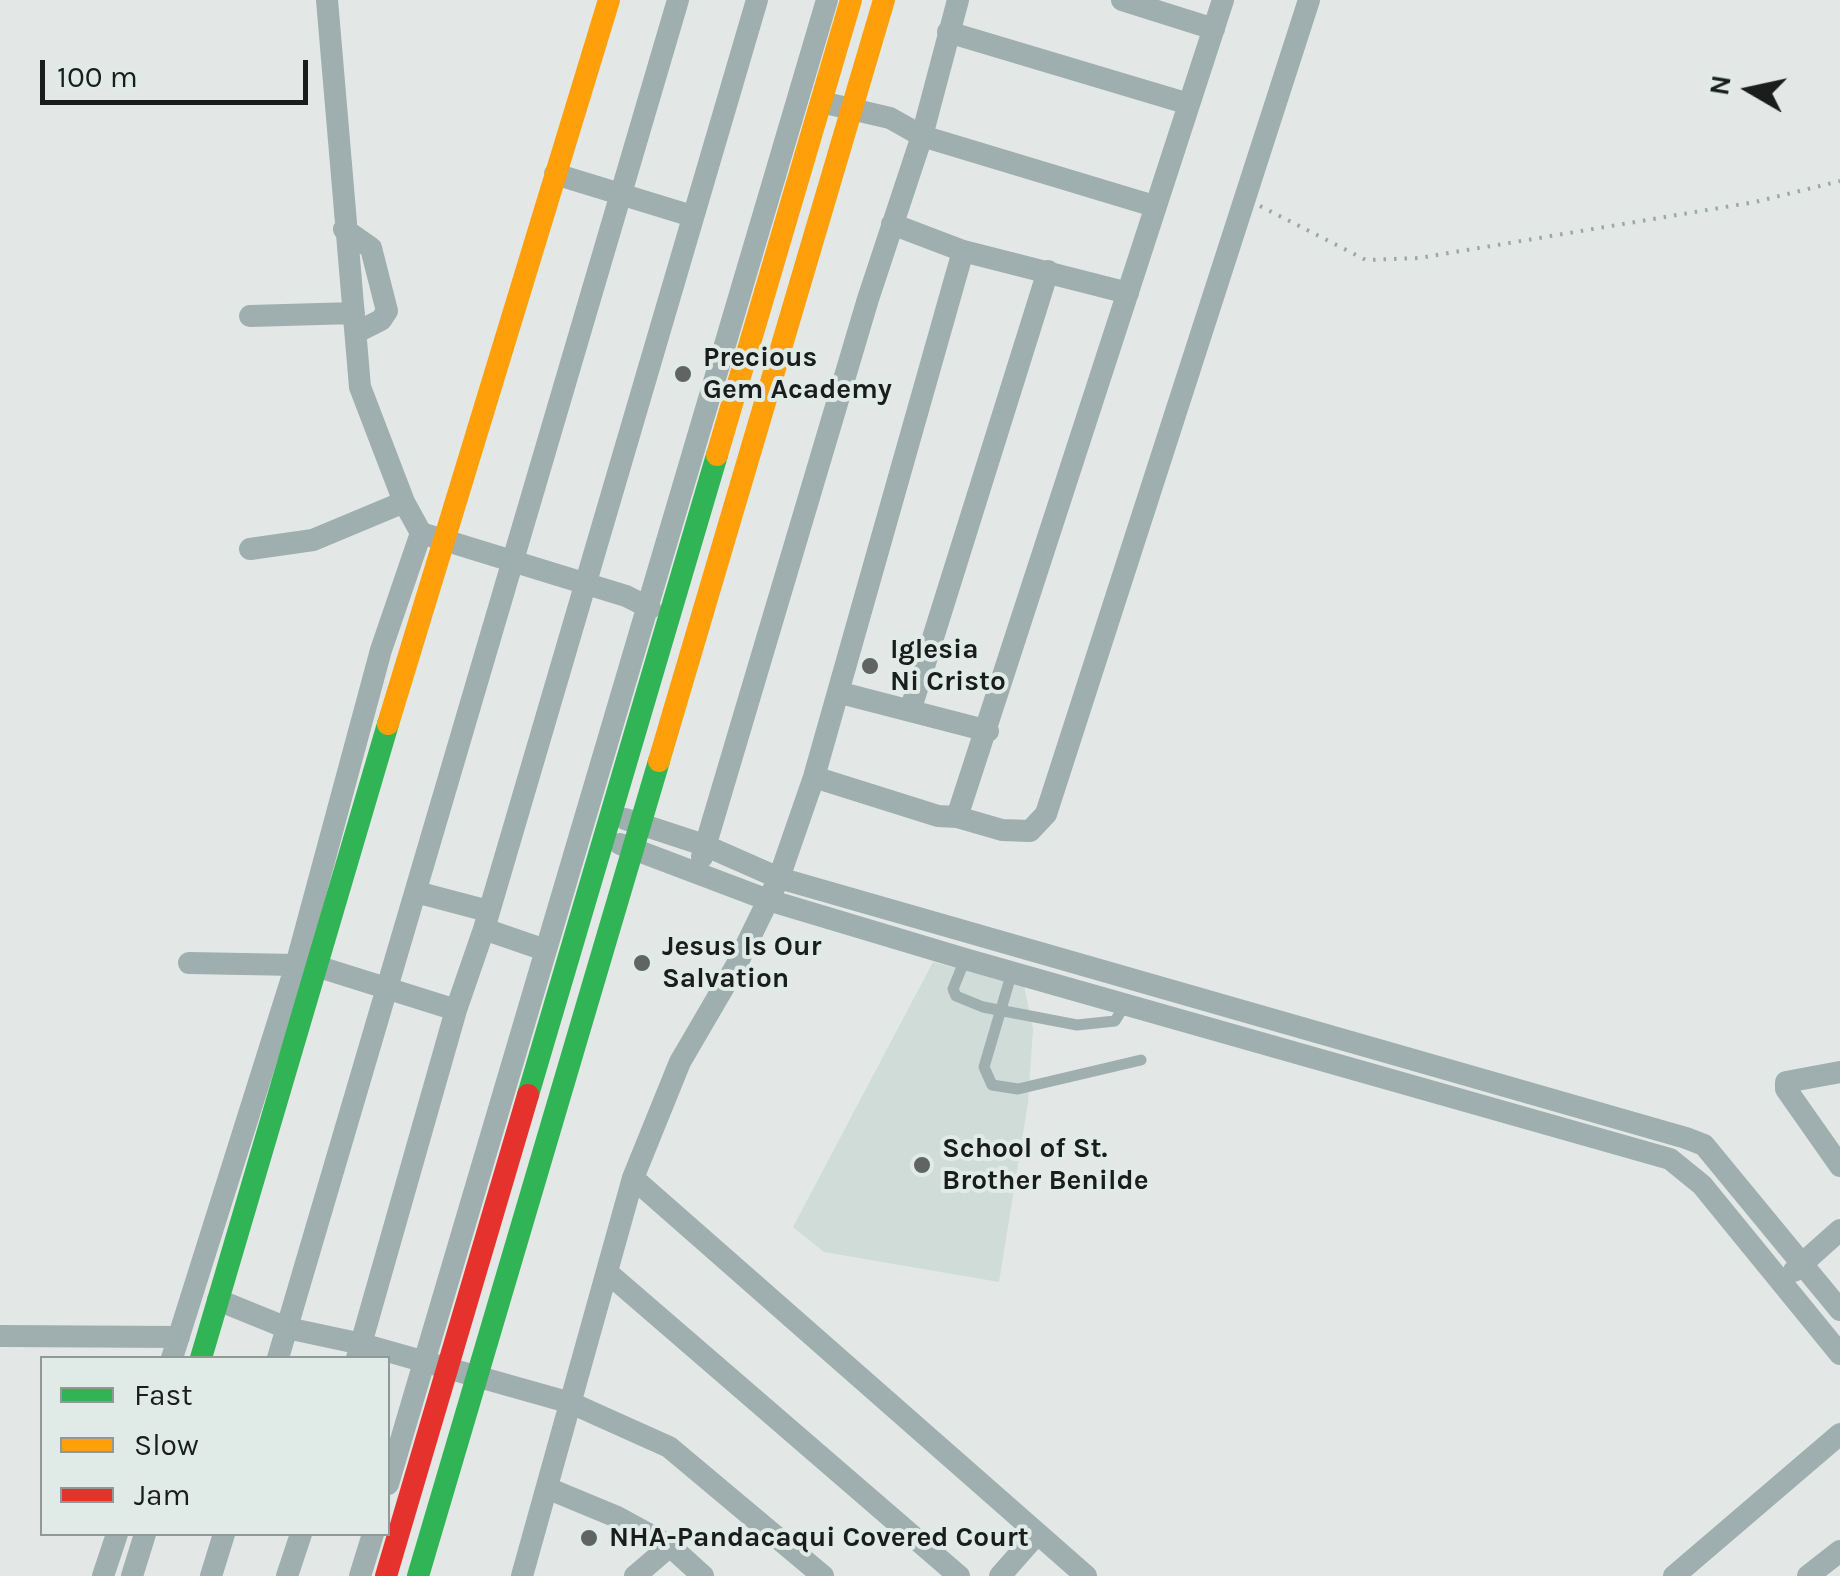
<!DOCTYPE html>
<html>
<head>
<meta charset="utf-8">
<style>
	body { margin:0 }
	#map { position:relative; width:1840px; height:1576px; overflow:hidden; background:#e3e8e6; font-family:Karla,sans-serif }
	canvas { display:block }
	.legend { position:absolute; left:40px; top:1356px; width:350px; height:180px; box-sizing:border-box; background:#e0ebe7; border:2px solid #919996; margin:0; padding:12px 18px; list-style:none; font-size:30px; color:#1a1d1c }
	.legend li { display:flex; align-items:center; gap:20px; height:50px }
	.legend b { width:50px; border:2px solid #919996 }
	.north { position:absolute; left:1700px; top:40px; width:100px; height:100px; -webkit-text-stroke:8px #e0ebe7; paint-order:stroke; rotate:279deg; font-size:28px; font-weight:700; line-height:40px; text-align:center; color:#1a1d1c }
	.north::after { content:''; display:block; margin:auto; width:35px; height:45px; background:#1a1d1c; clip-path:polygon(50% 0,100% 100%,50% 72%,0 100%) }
	.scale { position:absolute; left:40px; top:60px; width:268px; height:45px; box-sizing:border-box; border:5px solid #1a1d1c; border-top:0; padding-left:12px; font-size:30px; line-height:35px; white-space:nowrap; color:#1a1d1c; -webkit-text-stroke:8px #e0ebe7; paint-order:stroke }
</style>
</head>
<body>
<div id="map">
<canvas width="1840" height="1576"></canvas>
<ul class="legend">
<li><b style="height:12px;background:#30b455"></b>Fast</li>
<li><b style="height:12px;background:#ff9f0a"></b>Slow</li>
<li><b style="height:12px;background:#e5322d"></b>Jam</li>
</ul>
<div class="north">N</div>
<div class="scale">100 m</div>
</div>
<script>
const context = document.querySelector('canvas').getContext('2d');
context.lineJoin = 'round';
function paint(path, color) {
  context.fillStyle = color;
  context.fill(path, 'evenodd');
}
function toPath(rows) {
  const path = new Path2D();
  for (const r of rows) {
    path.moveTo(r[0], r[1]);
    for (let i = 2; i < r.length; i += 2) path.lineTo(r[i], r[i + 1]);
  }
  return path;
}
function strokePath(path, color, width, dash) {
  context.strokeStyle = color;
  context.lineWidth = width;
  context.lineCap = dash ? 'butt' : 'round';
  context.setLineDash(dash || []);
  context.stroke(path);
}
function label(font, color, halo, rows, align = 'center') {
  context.font = font + ' Karla,sans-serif';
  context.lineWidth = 8;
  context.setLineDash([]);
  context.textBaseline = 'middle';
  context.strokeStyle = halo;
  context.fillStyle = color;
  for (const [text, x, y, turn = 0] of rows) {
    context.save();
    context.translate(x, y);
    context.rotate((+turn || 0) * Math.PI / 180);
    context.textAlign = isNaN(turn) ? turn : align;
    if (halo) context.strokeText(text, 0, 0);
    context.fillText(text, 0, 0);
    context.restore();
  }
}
paint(toPath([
	[933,962,1024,986,1033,1029,1028,1103,999,1282,824,1252,793,1227]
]), '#cfdcd7');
strokePath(toPath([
	[1260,206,1366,260,1419,258,1755,202,1840,181]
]), '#9ca7a7', 4, [2.5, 8]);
strokePath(toPath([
	[966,957,953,989,956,996,983,1007,1077,1025,1115,1021,1126,1003],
	[1012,972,984,1067,992,1085,1018,1089,1141,1060]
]), '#9faeaf', 11);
strokePath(toPath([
	[327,0,360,387,404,502,421,533,626,596,650,608],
	[1122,0,1214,29],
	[948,32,1189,104],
	[821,102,890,118,922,136,1154,206],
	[555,174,692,216],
	[892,224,963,251,1128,293],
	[344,229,371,248,387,311,381,320,357,332],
	[250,316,354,313],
	[250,549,313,540,404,502],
	[841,693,988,731],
	[911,708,1048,271],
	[814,777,938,816,957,817,1002,830,1030,831,1046,814,1309,0],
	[957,817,1223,0],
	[625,819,704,845,779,878,1686,1138,1704,1145,1840,1310],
	[620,844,768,900,965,959,1670,1159,1702,1185,1840,1354],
	[702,857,868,299,922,136,958,0],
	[416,892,488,911],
	[484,929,545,950],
	[189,963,296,965],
	[316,966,456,1010],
	[1840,1072,1786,1082,1786,1089,1840,1166],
	[633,1178,1086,1576],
	[1794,1271,1840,1230],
	[608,1273,959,1576],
	[218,1300,287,1328,362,1344,571,1403,669,1447,823,1576],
	[0,1336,179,1337],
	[172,1358,296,965,381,650,421,533],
	[278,1358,678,0],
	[357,1358,456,1010,484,929,757,0],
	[388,1484,827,0],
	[547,1488,617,1517,670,1546,703,1576],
	[103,1576,117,1534],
	[132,1576,145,1534],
	[211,1576,224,1534],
	[287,1576,301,1534],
	[360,1576,373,1534],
	[522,1576,633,1178,680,1062,736,966,779,878,814,777,963,251],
	[635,1576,670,1546],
	[1000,1576,1037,1534],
	[1674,1576,1840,1434],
	[1808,1576,1840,1551]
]), '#9faeaf', 22);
strokePath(toPath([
	[528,1095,717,455],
	[201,1358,388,724],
	[418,1576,659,761]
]), '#30b455', 22);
strokePath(toPath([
	[717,455,851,0],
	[388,724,609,0],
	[659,761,884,0]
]), '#ff9f0a', 22);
strokePath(toPath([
	[386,1576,528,1095]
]), '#e5322d', 22);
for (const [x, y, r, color] of [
	[683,374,10,"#606463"],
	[870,666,10,"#606463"],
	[642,963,10,"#606463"],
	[922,1165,10,"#606463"],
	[589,1538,10,"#606463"]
]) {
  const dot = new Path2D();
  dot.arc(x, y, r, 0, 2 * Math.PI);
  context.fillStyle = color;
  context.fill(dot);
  strokePath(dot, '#e0ebe7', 4);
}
label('bold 28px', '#1a1d1c', '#e0ebe7', [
	["Precious",703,358],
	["Gem Academy",703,390],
	["Iglesia",890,650],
	["Ni Cristo",890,682],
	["Jesus Is Our",662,947],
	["Salvation",662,979],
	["School of St.",942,1149],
	["Brother Benilde",942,1181],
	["NHA-Pandacaqui Covered Court",609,1538]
], 'left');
</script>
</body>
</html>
